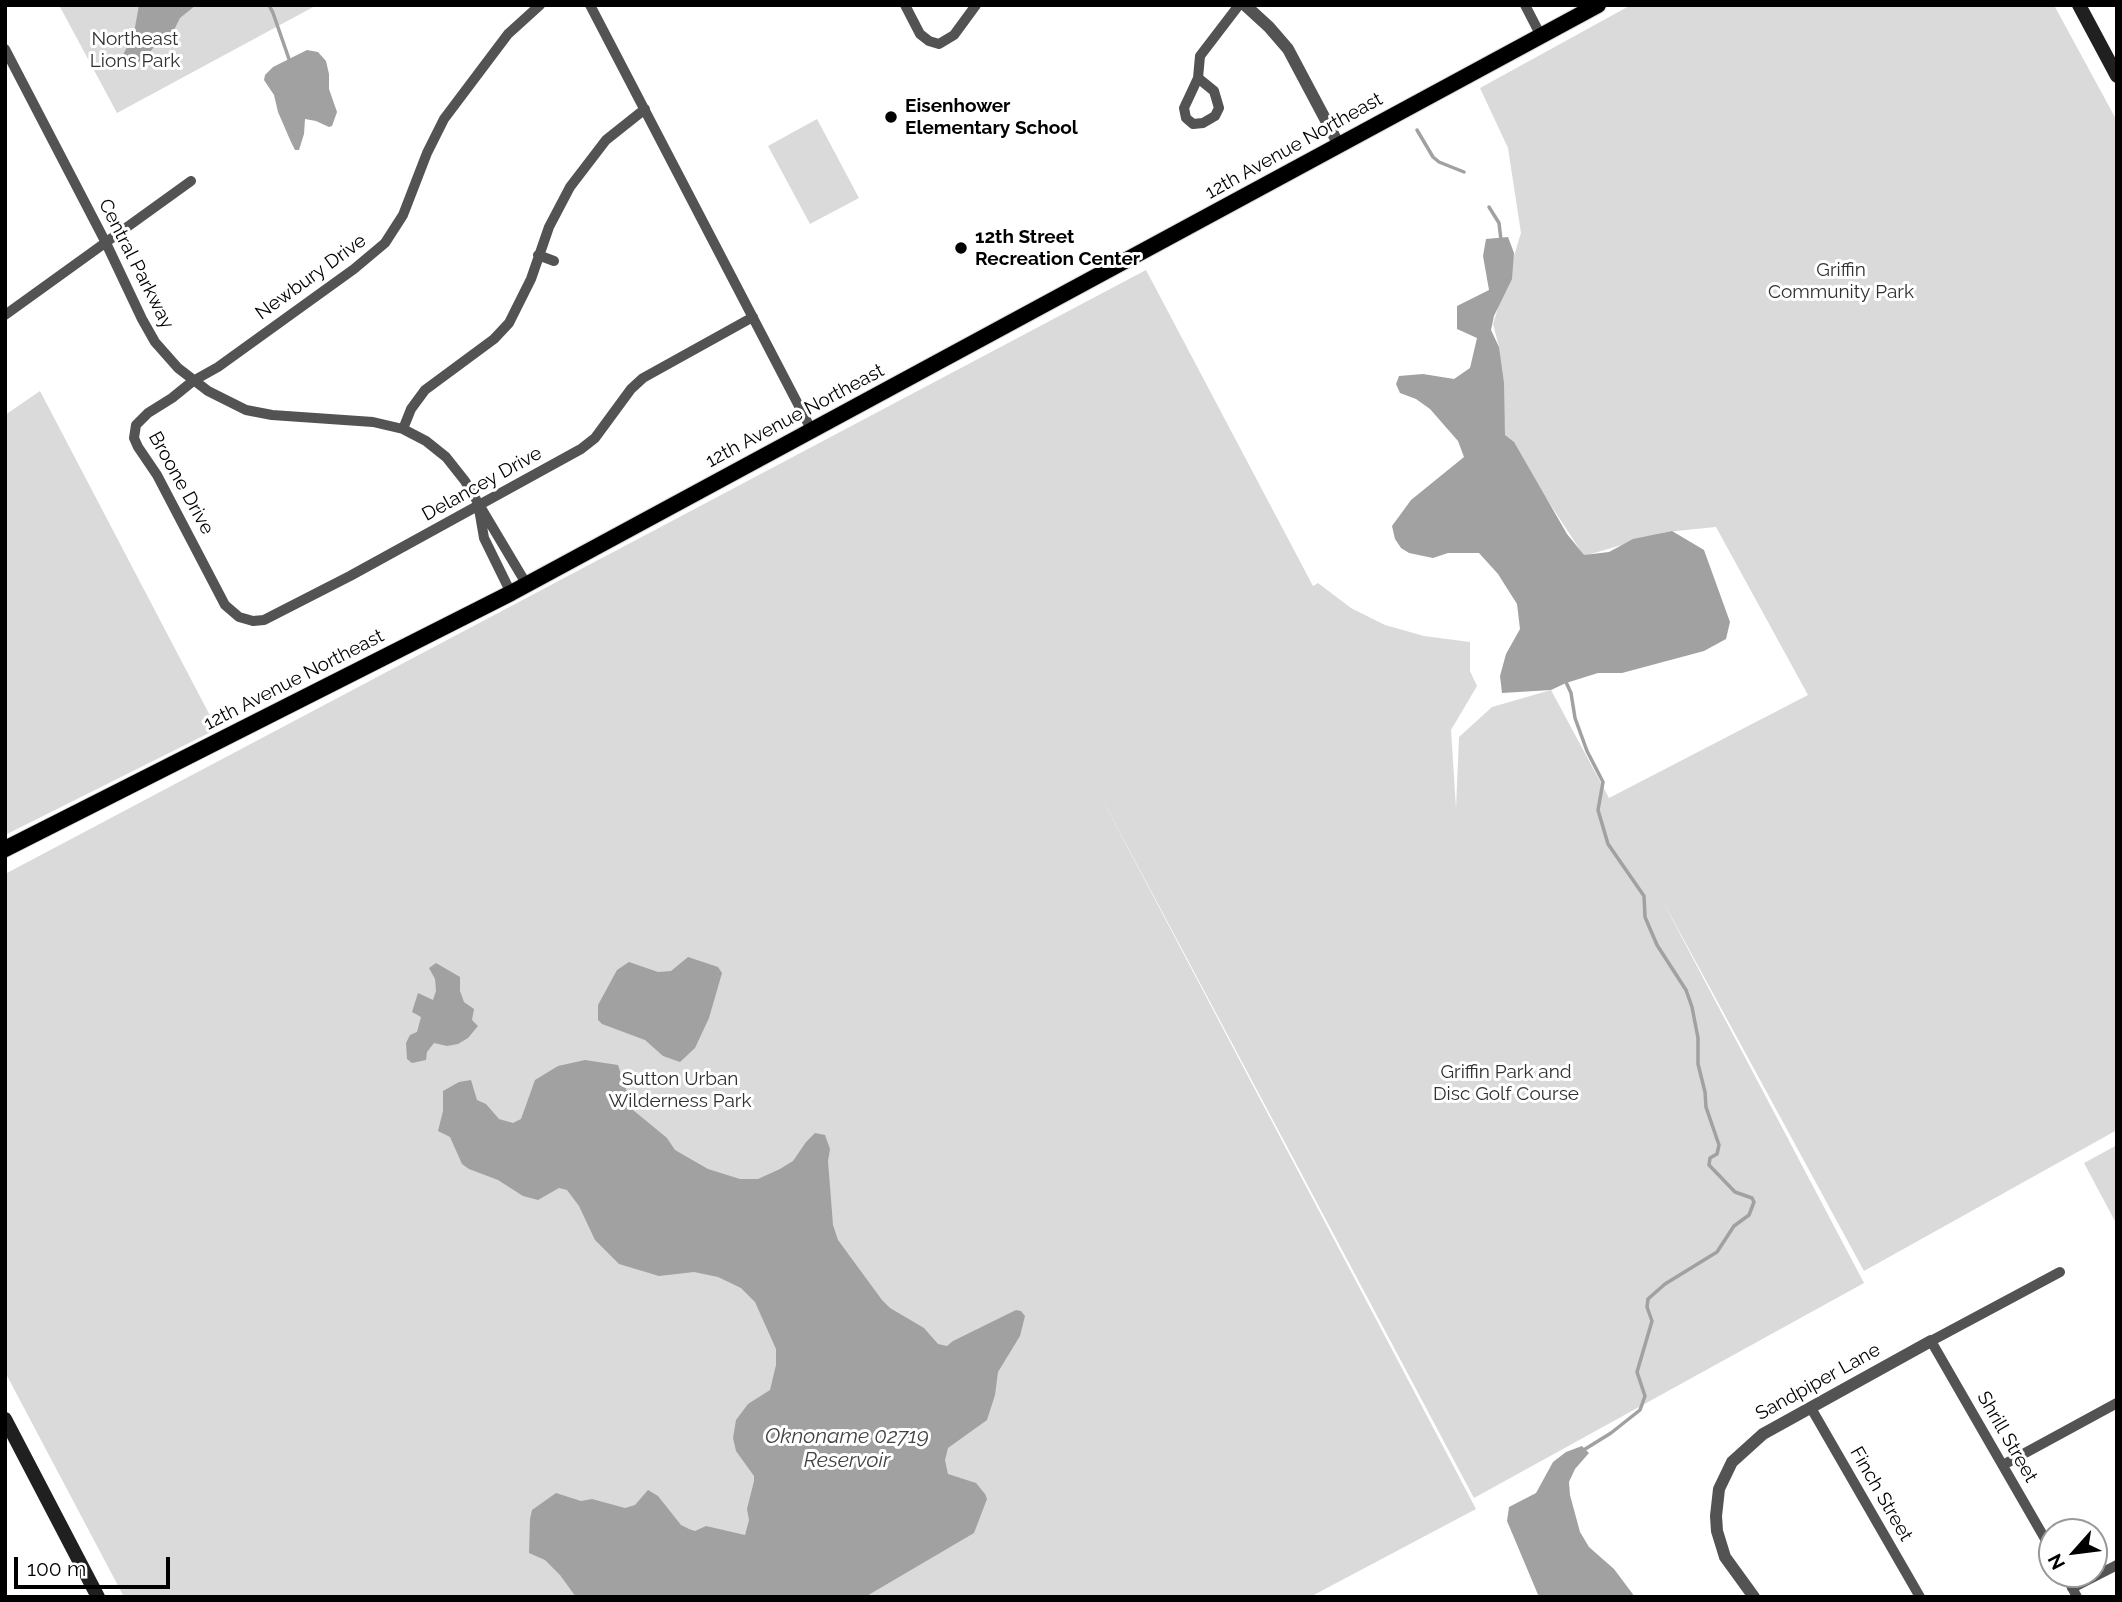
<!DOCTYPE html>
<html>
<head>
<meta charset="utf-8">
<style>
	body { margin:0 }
	#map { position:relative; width:2122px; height:1602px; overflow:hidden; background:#fff; font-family:Raleway,sans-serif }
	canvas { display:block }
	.frame { position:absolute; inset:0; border:7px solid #000; pointer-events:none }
	.north { position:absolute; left:2038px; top:1518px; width:70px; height:70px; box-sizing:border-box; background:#fff; border:2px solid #999; border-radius:50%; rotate:242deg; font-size:19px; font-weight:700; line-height:28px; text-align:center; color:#000 }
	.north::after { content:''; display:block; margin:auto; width:24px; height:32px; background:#000; clip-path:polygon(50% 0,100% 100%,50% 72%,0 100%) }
	.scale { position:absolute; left:14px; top:1557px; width:156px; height:32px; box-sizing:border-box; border:4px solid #000; border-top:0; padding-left:9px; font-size:21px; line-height:24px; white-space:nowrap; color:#000; -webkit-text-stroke:5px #fff; paint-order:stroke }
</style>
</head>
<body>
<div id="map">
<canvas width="2122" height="1602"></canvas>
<div class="frame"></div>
<div class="north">N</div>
<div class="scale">100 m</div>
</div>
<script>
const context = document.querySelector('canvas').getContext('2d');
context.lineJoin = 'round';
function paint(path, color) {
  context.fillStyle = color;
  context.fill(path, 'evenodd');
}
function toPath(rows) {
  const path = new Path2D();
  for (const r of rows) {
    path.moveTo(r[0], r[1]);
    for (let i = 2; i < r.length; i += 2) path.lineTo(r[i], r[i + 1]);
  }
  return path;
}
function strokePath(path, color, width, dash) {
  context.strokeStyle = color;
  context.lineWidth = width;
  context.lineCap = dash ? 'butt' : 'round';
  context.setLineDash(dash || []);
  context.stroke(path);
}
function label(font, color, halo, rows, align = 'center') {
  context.font = font + ' Raleway,sans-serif';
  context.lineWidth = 6;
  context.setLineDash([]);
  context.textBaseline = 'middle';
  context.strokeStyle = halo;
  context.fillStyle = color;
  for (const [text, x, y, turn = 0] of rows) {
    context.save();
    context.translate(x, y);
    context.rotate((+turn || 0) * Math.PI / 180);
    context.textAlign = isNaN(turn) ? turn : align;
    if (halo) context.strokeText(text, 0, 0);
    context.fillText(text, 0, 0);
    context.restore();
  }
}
paint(toPath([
	[59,5,317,5,117,113],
	[1631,5,2054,5,2117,121,2117,1130,1864,1271,1660,896,1864,1283,1474,1498,1092,780,1476,1509,1310,1597,124,1597,5,1372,5,874,1146,270,1313,586,1318,583,1351,608,1385,625,1424,636,1470,642,1470,671,1477,686,1451,730,1456,808,1459,737,1492,707,1551,690,1609,798,1808,695,1716,527,1666,532,1584,556,1505,435,1499,347,1493,324,1521,233,1508,148,1480,88],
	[817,119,859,198,810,224,768,146],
	[40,391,217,729,5,835,5,415],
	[2117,1145,2117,1225,2084,1163]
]), '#dadada');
paint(toPath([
	[139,5,196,5,180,18,173,32,153,48,145,59,132,65,125,63,123,55,134,33],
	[307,50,318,52,326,61,329,74,329,89,337,112,332,126,329,127,316,121,305,119,304,134,299,150,295,150,291,142,278,112,274,95,264,80,265,75,273,67],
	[1508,237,1514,253,1512,279,1494,316,1491,330,1499,347,1504,383,1505,435,1514,442,1567,534,1584,555,1609,552,1633,539,1672,531,1704,550,1730,622,1726,639,1704,651,1622,673,1598,673,1566,683,1551,690,1502,693,1500,676,1506,654,1520,629,1517,604,1498,574,1479,553,1448,553,1433,558,1409,553,1401,548,1395,539,1392,526,1411,500,1464,457,1458,441,1430,409,1416,399,1400,393,1396,384,1399,376,1423,374,1454,379,1470,368,1477,338,1457,329,1457,306,1489,290,1483,256,1486,239],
	[688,957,718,967,722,973,709,1018,695,1048,680,1062,663,1056,645,1040,602,1024,598,1020,598,1005,617,970,629,962,658,972,671,971],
	[436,963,460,977,460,991,464,1002,474,1009,472,1020,478,1026,468,1038,458,1044,447,1046,434,1043,427,1052,426,1060,412,1063,407,1059,406,1043,410,1035,417,1032,421,1017,412,1012,418,993,433,1000,436,991,435,979,429,968],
	[585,1060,618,1065,633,1110,667,1138,675,1150,708,1169,740,1179,758,1179,780,1169,793,1161,806,1142,815,1133,825,1135,830,1149,828,1161,833,1225,838,1240,882,1300,890,1308,924,1328,938,1344,947,1346,953,1341,1016,1310,1021,1311,1025,1316,1020,1336,998,1372,995,1395,987,1420,948,1448,945,1460,948,1474,976,1483,985,1494,987,1499,974,1533,865,1597,576,1597,560,1575,545,1560,529,1553,530,1519,532,1510,556,1493,581,1501,592,1499,625,1508,635,1505,648,1490,658,1496,681,1525,689,1529,695,1531,706,1526,745,1535,749,1520,747,1509,754,1481,754,1476,736,1451,733,1438,736,1420,748,1404,770,1390,776,1365,776,1349,755,1302,741,1288,718,1277,694,1272,659,1276,619,1264,595,1240,579,1206,567,1190,559,1188,538,1200,523,1196,498,1180,469,1169,462,1164,450,1137,438,1131,443,1111,443,1091,459,1082,471,1080,477,1100,486,1104,499,1119,513,1123,521,1119,535,1080,558,1066],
	[1582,1446,1589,1453,1575,1469,1569,1482,1570,1495,1580,1532,1589,1547,1614,1569,1635,1597,1539,1597,1507,1521,1509,1507,1536,1493,1553,1462,1566,1452]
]), '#a1a1a1');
strokePath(toPath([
	[269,5,273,13,289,59],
	[1417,130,1433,157,1439,162,1464,172],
	[1489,207,1499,223,1501,240],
	[1565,680,1571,693,1575,718,1587,751,1603,782,1598,810,1608,844,1644,896,1645,917,1657,945,1686,990,1692,1007,1698,1038,1698,1064,1705,1092,1706,1107,1719,1145,1717,1154,1710,1158,1709,1165,1735,1192,1752,1198,1754,1202,1749,1215,1734,1226,1717,1252,1665,1284,1648,1299,1647,1307,1652,1321,1637,1372,1645,1396,1640,1410,1611,1433,1582,1451]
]), '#a1a1a1', 3.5);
const primary = toPath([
	[5,849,511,593,1598,5]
]);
strokePath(primary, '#dbdbdb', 18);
strokePath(toPath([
	[540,5,508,34,444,119,427,153,403,215,385,243,354,269,218,367,193,381,172,398,148,413,136,425,134,438,138,447,157,475,225,605,239,617,253,621,264,620,350,576,581,449,595,438,631,389,643,378,753,317],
	[590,5,812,431],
	[905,5,920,34,929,41,939,44,954,35,976,5],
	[1525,5,1541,36],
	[5,49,106,243,142,319,155,342,178,368,208,391,246,410,272,415,373,422,403,429,426,441,446,457,465,481,527,585],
	[1198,78,1214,91,1219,108,1215,116,1203,123,1193,124,1186,118,1184,108,1198,78,1200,56,1239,5],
	[538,255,554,261],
	[5,315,191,181],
	[403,429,411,409,425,390,494,339,509,323,531,279,549,227,570,187,606,140,645,109],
	[479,509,484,538,511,593],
	[1811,1408,1920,1597],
	[2003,1465,2117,1403],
	[2052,1551,1931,1341,2060,1272],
	[2065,1574,2077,1597],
	[2072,1588,2117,1565]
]), '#535353', 10);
strokePath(toPath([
	[1245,5,1269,27,1288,49,1339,145],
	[1754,1597,1725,1557,1717,1531,1716,1516,1719,1489,1732,1462,1763,1434,1931,1341]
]), '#535353', 12);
strokePath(toPath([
	[2079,5,2117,76],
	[5,1419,98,1597]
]), '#202020', 14);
strokePath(primary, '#000', 16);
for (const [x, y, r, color] of [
	[891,117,7,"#000"],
	[961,248,7,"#000"]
]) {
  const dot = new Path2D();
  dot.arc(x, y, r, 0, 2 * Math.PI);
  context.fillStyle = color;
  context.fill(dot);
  strokePath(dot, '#fff', 2.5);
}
label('19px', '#313131', '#fff', [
	["Northeast",135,39],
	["Lions Park",135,61],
	["Griffin",1841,270],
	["Community Park",1841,292],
	["Griffin Park and",1506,1072],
	["Disc Golf Course",1506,1094],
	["Sutton Urban",680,1079],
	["Wilderness Park",680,1101]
]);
label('bold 19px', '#000', '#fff', [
	["Eisenhower",905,106],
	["Elementary School",905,128],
	["12th Street",975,237],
	["Recreation Center",975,259]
], 'left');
label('19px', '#000', '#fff', [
	["12th Avenue Northeast",1294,146,-29],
	["Central Parkway",136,264,63],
	["Newbury Drive",311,277,-36],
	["12th Avenue Northeast",795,416,-28],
	["Broone Drive",181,483,61],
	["Delancey Drive",482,484,-29],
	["12th Avenue Northeast",294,680,-27],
	["Sandpiper Lane",1818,1382,-29],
	["Shrill Street",2007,1437,60],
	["Finch Street",1881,1494,60]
]);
label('italic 21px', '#424242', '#fff', [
	["Oknoname 02719",847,1437],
	["Reservoir",847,1461]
]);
</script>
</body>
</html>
